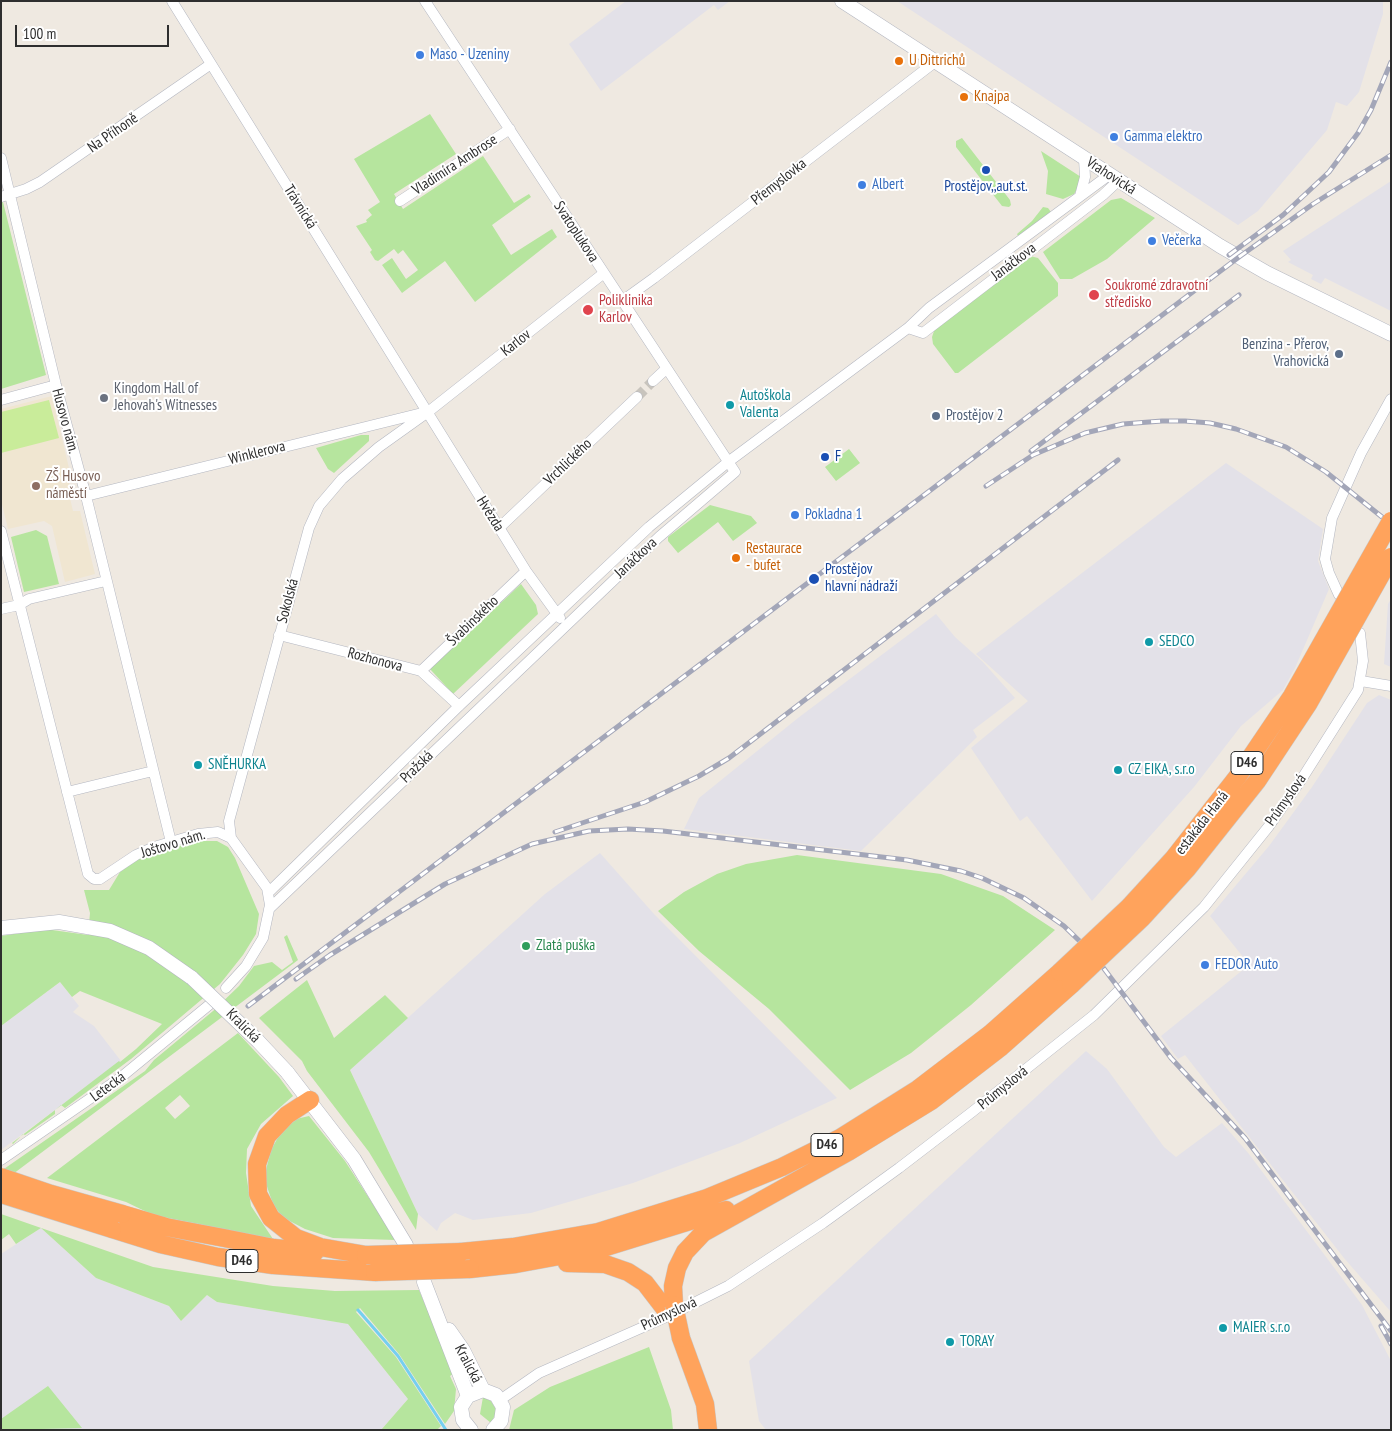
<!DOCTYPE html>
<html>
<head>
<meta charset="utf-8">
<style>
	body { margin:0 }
	#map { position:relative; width:1392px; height:1431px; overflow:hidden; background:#efe9e1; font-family:"PT Sans Narrow",sans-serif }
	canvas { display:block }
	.frame { position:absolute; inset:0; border:2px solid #2e2e2e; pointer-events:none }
	.scale { position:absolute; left:15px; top:25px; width:154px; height:22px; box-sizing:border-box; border:2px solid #2e2e2e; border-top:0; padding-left:6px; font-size:15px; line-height:18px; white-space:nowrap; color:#2e2e2e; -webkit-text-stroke:4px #fff; paint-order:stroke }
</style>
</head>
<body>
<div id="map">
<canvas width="1392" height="1431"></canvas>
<div class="frame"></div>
<div class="scale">100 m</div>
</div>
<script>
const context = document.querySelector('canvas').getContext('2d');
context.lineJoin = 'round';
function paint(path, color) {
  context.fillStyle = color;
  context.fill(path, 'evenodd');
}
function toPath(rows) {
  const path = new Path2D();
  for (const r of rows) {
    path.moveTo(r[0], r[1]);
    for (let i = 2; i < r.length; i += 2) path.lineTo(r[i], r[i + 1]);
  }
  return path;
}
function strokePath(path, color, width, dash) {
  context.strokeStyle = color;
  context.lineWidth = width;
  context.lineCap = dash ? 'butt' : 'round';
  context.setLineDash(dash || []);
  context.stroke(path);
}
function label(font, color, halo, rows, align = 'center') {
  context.font = font + ' "PT Sans Narrow",sans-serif';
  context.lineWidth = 4;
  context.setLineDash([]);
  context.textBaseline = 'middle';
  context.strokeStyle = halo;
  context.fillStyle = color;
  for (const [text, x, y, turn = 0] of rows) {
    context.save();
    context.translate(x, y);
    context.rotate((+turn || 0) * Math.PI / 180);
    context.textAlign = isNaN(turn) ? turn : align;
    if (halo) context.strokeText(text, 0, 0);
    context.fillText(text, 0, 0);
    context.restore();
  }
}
paint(toPath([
	[626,1,730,1,718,10,714,5,601,91,569,44],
	[897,1,1383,1,1383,14,1359,92,1347,106,1336,102,1327,130,1258,211,1238,225],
	[1391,181,1391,311,1325,278,1321,284,1311,279,1313,275,1288,262,1291,260,1283,251],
	[1226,463,1323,529,1318,561,1329,589,1295,668,1283,690,1241,726,1194,787,1092,901,1027,816,1020,821,971,748,1028,701,976,654],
	[1391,599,1391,667,1384,664,1388,604],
	[936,614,955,637,983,662,1015,698,973,730,977,737,861,851,684,829,699,798,798,718],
	[1379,695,1391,700,1391,1312,1344,1258,1185,1055,1178,1059,1161,1036,1244,969,1244,958,1210,916,1269,846,1312,787,1367,703],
	[600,853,654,914,837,1098,740,1143,633,1183,531,1213,473,1220,455,1213,441,1223,437,1231,418,1214,350,1070,545,894],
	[60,982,79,1006,73,1012,94,1026,121,1061,1,1150,1,1026],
	[1086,1051,1107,1069,1164,1147,1176,1157,1222,1123,1249,1154,1362,1305,1391,1361,1391,1430,766,1430,759,1421,749,1361],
	[41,1228,96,1278,169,1306,181,1321,207,1295,217,1302,348,1324,408,1399,381,1430,2,1430,1,1254]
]), '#e3e1e8');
paint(toPath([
	[52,396,72,481,69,482,71,490,68,490,73,511,80,511,95,574,65,582,52,526,44,521,8,529,1,500,1,409]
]), '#f0e6d1');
paint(toPath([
	[430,114,456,154,394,194,403,209,483,156,514,203,529,194,531,197,492,225,511,255,552,229,557,237,475,302,445,261,402,293,382,265,392,258,406,279,418,270,403,250,398,254,394,249,378,261,375,260,370,252,372,250,356,226,367,222,366,220,372,215,368,210,380,202,354,159],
	[962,138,1010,200,1011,205,1009,207,1002,206,956,147,956,141],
	[1041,151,1081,177,1079,186,1074,194,1063,199,1046,194,1048,171],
	[1,194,46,375,1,389],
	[1121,198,1155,218,1107,259,1072,279,1060,279,1043,252,1111,200],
	[1043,207,1048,208,1051,212,1018,236,1017,234,1032,221],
	[1030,256,1038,258,1058,283,1058,296,958,373,955,373,933,344,932,337,935,328],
	[361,435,369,435,369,441,334,473,328,469,316,448],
	[849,449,860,463,836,481,825,467],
	[710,505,751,516,757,523,733,541,718,522,678,553,668,541,668,537],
	[36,530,47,536,59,584,24,592,11,537],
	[521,584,536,605,538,614,453,694,430,669],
	[200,841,217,841,228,847,235,858,259,914,256,934,243,955,220,984,131,1059,65,1108,61,1105,55,1110,55,1114,25,1135,23,1134,13,1144,12,1143,119,1061,120,1062,136,1049,162,1024,80,991,72,997,60,982,1,1026,1,936,45,929,88,935,90,913,84,890,109,890,120,872,135,861,150,853],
	[797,855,941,874,1003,896,1055,930,971,1005,911,1053,850,1090,769,1009,699,951,658,911,684,892,717,874,746,864],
	[287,935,298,960,1,1183,1,1171,145,1071,154,1060,213,1011,239,986,254,966,272,962,282,970,293,962,284,937],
	[307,980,334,1038,385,995,408,1018,350,1070,418,1214,416,1230,369,1152,307,1071,302,1061,259,1018],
	[238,1033,279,1077,293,1096,261,1124,247,1149,246,1173,251,1206,273,1239,153,1215,126,1202,47,1178],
	[180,1095,190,1106,175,1119,165,1108],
	[309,1116,345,1161,396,1240,333,1238,305,1229,282,1217,273,1204,264,1178,271,1150,281,1132,296,1119],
	[1,1214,153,1267,273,1286,335,1291,419,1290,454,1373,450,1376,456,1389,454,1411,445,1424,399,1354,360,1308,356,1312,396,1357,441,1426,437,1430,381,1430,408,1399,348,1324,217,1302,207,1295,181,1321,169,1306,96,1278,41,1228,16,1244,9,1234,1,1240],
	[649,1347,671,1410,673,1430,509,1430,514,1410,550,1387],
	[48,1386,82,1428,1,1430,1,1419],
	[483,1397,491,1401,497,1411,491,1423,480,1414]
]), '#b6e59e');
paint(toPath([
	[49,400,59,438,1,453,1,412]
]), '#c9ec9a');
strokePath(toPath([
	[358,1310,398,1356,446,1430]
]), '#75cff0', 3);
strokePath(toPath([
	[637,397,653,381]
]), '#c8c4bd', 10, [10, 5]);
const street = toPath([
	[172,1,526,571,560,618],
	[1,158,56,385,86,496,171,842],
	[1080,196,1085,177,1084,159],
	[1,197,26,189,40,182,211,64],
	[400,201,510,129],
	[622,301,654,278,935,62],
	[908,328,923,333,1103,195,1118,181],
	[653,381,666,369],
	[1,400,56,385],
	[86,496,422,413],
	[499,528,637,397],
	[1,531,88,874,94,879,100,879,136,855,154,847,198,834,218,832,231,838,267,888,270,905,263,938,246,966,226,988],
	[1339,595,1329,573,1325,559,1332,518,1361,453,1391,399],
	[1,609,19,605,29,599,106,581],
	[279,635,421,671,459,706],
	[421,671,526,571],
	[1361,681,1391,686],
	[67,792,153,771],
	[231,838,229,821,309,528,319,506,342,479,379,447,428,412,604,273],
	[268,893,459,706,649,527,728,462,908,328,929,308,1109,175],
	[269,909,659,537,735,472,425,1],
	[1,1160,120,1078,209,1005],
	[500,1400,539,1373,666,1317,728,1286,823,1223,899,1168,972,1112,1094,1015,1204,907,1269,826,1303,777,1358,690,1363,661,1360,633]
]);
const secondary = toPath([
	[842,1,1220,246,1267,273,1391,334],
	[1,928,59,922,110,931,149,948,192,978],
	[287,1072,354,1159,406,1245],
	[424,1282,468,1396],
	[449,1330,463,1350,483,1390],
	[471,1430,463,1420,461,1407,468,1396,483,1390,496,1395,503,1407,501,1421,493,1430]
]);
const highway = toPath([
	[310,1100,287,1115,267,1136,257,1164,258,1194,271,1218,296,1238,320,1247,366,1255],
	[122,1214,166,1227,224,1238,274,1248,315,1252],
	[112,1229,160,1244,218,1257,273,1265,375,1272],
	[461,1252,513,1247,598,1232,707,1198,782,1167,840,1138,918,1089,990,1034,1060,972],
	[567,1263,605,1264,628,1272,645,1283,665,1309],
	[470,1269,516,1264,603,1248,726,1210],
	[674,1305,673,1286,677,1268,685,1252,703,1233,848,1152,931,1101,1001,1047,1071,985],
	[681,1338,705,1404,708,1430]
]);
strokePath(street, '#b4b7c1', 11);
strokePath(secondary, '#b4b7c1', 15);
strokePath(highway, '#c9c9c9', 19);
strokePath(street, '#fff', 10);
strokePath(secondary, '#fff', 14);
strokePath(highway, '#ffa35c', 18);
const rail = toPath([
	[1229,255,1283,215,1329,172,1358,133,1371,110,1391,62],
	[1031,451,1239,295],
	[986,486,1033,455,1085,433,1123,424,1162,421,1185,421,1210,423,1236,429,1286,447,1326,472,1382,517],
	[555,832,645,802,699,776,729,758,1118,460],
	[296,979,330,955,445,884,532,844,589,831,628,829,663,831,907,860,961,871,982,878,1024,898,1064,926,1093,954,1171,1058,1245,1138,1391,1331],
	[248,1006,1239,257,1313,204,1391,155],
	[1381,1326,1391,1344]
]);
strokePath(rail, '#a3a6b8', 5);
strokePath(rail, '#fff', 3, [9]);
const secondaryBridge = toPath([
	[192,978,258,1041,287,1072]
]);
const highwayBridge = toPath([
	[1060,972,1129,907,1173,859,1238,776,1292,696,1391,521],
	[1071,985,1142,918,1187,869,1257,781,1308,704,1391,557],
	[1,1177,51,1194,122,1214],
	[1,1194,112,1229],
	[366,1255,461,1252],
	[375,1272,470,1269],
	[674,1305,681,1338]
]);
strokePath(secondaryBridge, '#b4b7c1', 15, []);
strokePath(highwayBridge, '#c9c9c9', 19, []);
strokePath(secondaryBridge, '#fff', 14);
strokePath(highwayBridge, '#ffa35c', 18);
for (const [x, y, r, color] of [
	[420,55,5,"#3f7fe0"],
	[899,61,5,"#e8710a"],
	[964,97,5,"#e8710a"],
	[1114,137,5,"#3f7fe0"],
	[986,170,5,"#1a4fb4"],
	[862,185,5,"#3f7fe0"],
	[1152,241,5,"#3f7fe0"],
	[1094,295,6,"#e0444e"],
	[588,310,6,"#e0444e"],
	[1339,354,5,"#5c6f8a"],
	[104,398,5,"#6b7280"],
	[730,405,5,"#0f9aa8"],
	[936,416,5,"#5c6f8a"],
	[825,457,5,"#1a4fb4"],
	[36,486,5,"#8d6e63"],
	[795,515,5,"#3f7fe0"],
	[736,558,5,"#e8710a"],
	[814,579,6,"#1a4fb4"],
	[1149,642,5,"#0f9aa8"],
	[198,765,5,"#0f9aa8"],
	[1118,770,5,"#0f9aa8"],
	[526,946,5,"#2e9e5b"],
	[1205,965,5,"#3f7fe0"],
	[1223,1328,5,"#0f9aa8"],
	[950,1342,5,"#0f9aa8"]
]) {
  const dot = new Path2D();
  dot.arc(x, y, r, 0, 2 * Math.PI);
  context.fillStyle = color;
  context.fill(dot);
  strokePath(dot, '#fff', 2);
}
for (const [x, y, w] of [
	[1247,763,32],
	[827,1145,32],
	[242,1261,32]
]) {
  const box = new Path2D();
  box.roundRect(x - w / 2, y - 11.5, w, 23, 4);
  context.fillStyle = '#fff';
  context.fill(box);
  strokePath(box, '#2e2e2e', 1);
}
label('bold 14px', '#2e2e2e', null, [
	["D46",1247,763],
	["D46",827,1145],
	["D46",242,1261]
]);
label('15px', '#366cbe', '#fff', [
	["Maso - Uzeniny",430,55],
	["Gamma elektro",1124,137],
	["Albert",872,185],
	["Večerka",1162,241],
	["Pokladna 1",805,515],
	["FEDOR Auto",1215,965]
], 'left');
label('15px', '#c56008', '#fff', [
	["U Dittrichů",909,61],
	["Knajpa",974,97],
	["Restaurace",746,549],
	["- bufet",746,566]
], 'left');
label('15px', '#2e2e2e', '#fff', [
	["Na Příhoně",113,133,-35],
	["Vladimíra Ambrose",455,165,-33],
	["Vrahovická",1111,176,33],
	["Přemyslovka",779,182,-38],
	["Trávnická",300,207,58],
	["Svatoplukova",576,232,57],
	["Janáčkova",1014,262,-37],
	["Karlov",516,343,-38],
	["Husovo nám.",65,421,75],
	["Winklerova",257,453,-14],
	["Vrchlického",568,462,-44],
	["Hvězda",490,514,58],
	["Janáčkova",636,558,-43],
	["Sokolská",288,601,-75],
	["Švabinského",473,621,-44],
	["Rozhonova",375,660,15],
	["Pražská",417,767,-44],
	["Průmyslová",1286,800,-55],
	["estakáda Haná",1202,823,-52],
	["Joštovo nám.",173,844,-17],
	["Kralická",243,1026,45],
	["Letecká",108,1087,-36],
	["Průmyslová",1003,1088,-39],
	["Průmyslová",669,1314,-25],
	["Kralická",468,1364,62]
]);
label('15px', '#164399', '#fff', [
	["Prostějov,,aut.st.",986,187,"center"],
	["F",835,457],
	["Prostějov",825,570],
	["hlavní nádraží",825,587]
], 'left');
label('15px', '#be3a42', '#fff', [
	["Soukromé zdravotní",1105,286],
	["středisko",1105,303],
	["Poliklinika",599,301],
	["Karlov",599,318]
], 'left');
label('15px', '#4e5e75', '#fff', [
	["Benzina - Přerov,",1329,345],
	["Vrahovická",1329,362],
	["Prostějov 2",946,416,"left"]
], 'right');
label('15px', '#5b616d', '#fff', [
	["Kingdom Hall of",114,389],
	["Jehovah's Witnesses",114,406]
], 'left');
label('15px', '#0d838f', '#fff', [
	["Autoškola",740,396],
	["Valenta",740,413],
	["SEDCO",1159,642],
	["SNĚHURKA",208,765],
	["CZ EIKA, s.r.o",1128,770],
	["MAIER s.r.o",1233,1328],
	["TORAY",960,1342]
], 'left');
label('15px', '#785e54', '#fff', [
	["ZŠ Husovo",46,477],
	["náměstí",46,494]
], 'left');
label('15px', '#27864d', '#fff', [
	["Zlatá puška",536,946]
], 'left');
</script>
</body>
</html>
